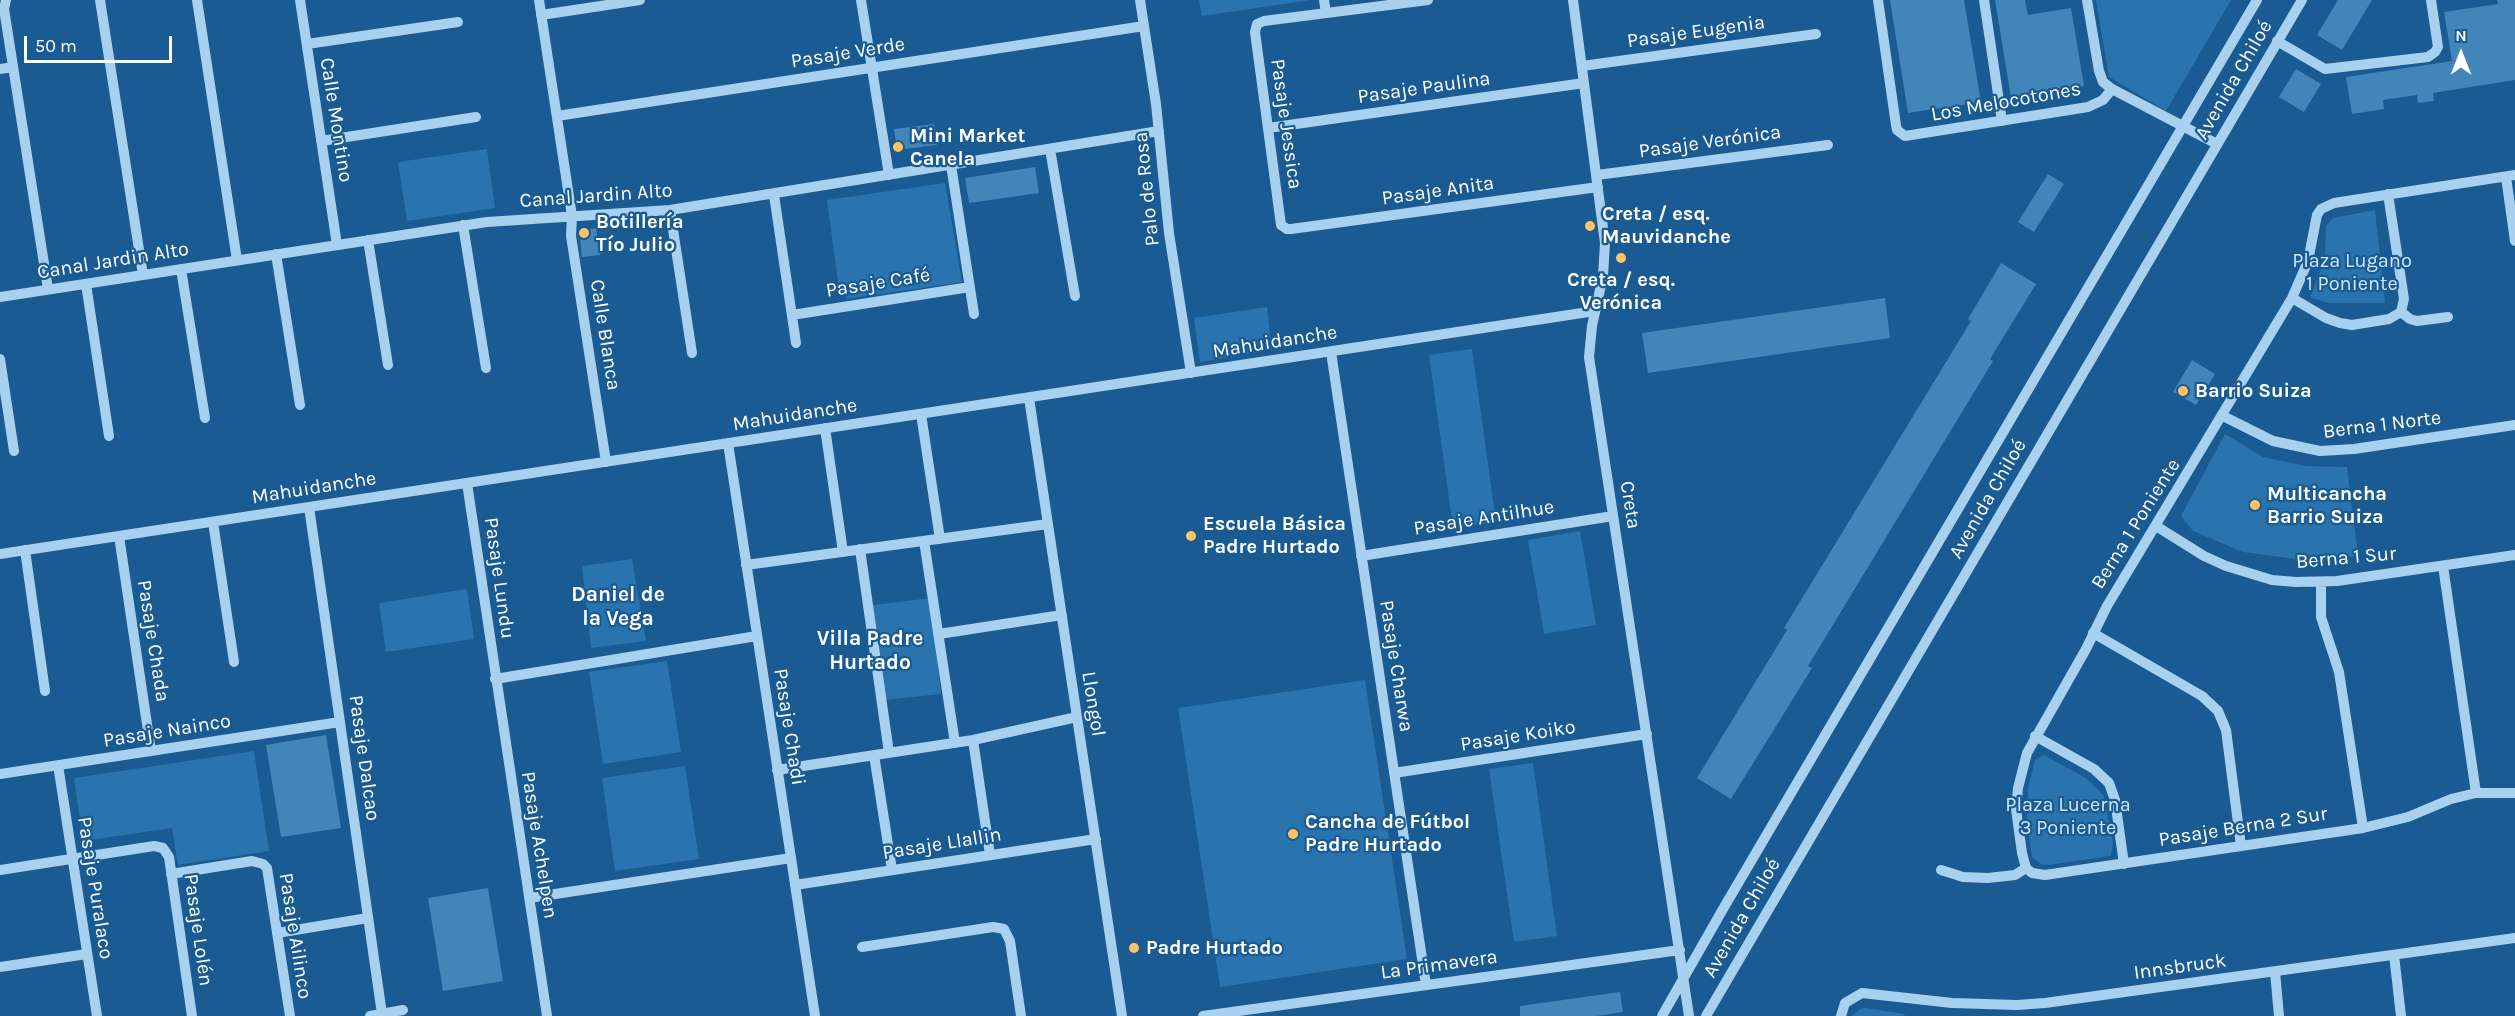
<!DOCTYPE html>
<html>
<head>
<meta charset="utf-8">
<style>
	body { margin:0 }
	#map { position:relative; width:2515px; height:1016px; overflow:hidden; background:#195b92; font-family:Karla,sans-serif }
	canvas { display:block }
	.north { position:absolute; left:2431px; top:24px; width:60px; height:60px; -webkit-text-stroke:4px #195b92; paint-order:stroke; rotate:0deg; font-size:16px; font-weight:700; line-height:24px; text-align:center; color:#fff }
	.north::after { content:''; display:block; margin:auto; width:21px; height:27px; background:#fff; clip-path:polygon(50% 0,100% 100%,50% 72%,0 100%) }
	.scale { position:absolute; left:24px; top:36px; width:148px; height:27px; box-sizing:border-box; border:3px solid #fff; border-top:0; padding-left:8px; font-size:18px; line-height:21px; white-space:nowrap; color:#fff; -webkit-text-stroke:4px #195b92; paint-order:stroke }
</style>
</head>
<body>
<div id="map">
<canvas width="2515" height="1016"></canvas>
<div class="north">N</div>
<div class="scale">50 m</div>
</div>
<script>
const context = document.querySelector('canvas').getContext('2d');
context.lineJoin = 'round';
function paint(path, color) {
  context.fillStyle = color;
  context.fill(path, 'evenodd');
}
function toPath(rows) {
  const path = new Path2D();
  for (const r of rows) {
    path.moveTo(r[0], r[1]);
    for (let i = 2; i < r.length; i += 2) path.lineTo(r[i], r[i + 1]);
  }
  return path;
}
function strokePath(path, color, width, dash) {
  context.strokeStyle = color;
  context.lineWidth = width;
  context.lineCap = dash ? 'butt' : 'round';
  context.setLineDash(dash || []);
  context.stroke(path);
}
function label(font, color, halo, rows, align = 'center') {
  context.font = font + ' Karla,sans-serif';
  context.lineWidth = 4.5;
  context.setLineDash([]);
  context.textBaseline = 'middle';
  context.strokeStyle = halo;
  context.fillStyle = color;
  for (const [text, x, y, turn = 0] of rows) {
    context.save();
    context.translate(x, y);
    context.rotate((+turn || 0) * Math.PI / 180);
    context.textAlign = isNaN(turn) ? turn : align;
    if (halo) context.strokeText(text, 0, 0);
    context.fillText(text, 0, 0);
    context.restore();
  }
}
paint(toPath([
	[1199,0,1311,0,1202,16],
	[2096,0,2231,0,2166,111,2109,77],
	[487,149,495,208,407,221,398,162],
	[945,183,962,282,846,299,846,296,840,297,827,200],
	[2375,210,2385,303,2328,303,2310,297,2325,260,2326,226,2333,218],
	[1267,307,1272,350,1200,362,1194,318],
	[1472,349,1496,522,1453,528,1429,355],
	[2225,434,2263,457,2306,466,2347,467,2358,556,2311,561,2243,552,2193,531,2181,516],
	[1580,531,1596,625,1544,634,1528,540],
	[632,559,646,641,591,648,582,566],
	[467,589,474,639,386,652,379,603],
	[931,598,941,694,884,700,873,605],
	[667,661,681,752,603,764,589,672],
	[1365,680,1407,959,1220,987,1178,708],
	[254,751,269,851,178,865,172,828,83,841,74,778],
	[2044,755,2086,778,2104,796,2113,842,2111,856,2048,865,2041,864,2032,857,2027,825,2028,788,2035,760],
	[1533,763,1557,936,1514,942,1489,769],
	[685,766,699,859,615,871,602,778],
	[1866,1008,1904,1014,1905,1016,1852,1016,1860,1009]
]), '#2974ae');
paint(toPath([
	[1890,0,1964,0,1981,102,1908,113],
	[1995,0,2025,0,2028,15,2071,8,2084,86,2011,98],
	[2338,0,2372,0,2342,50,2317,35],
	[2497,0,2515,0,2515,80,2433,93,2434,101,2418,103,2417,95,2383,100,2384,109,2352,114,2346,77,2452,61,2444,12,2498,4],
	[2296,69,2321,84,2304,112,2279,97],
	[934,124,937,145,897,150,894,129],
	[1035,167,1039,193,969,203,965,178],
	[2048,174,2064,184,2034,232,2018,222],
	[596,228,600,255,582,257,579,231],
	[2001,263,2036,284,1990,359,1993,361,1808,666,1812,668,1731,799,1697,778,1787,630,1784,628,1971,321,1968,319],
	[1885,298,1890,338,1648,373,1642,333],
	[2192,360,2215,374,2196,405,2173,392],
	[326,735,341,828,281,837,266,745],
	[488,888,503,981,443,991,428,898],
	[1620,992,1623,1012,1596,1016,1520,1016,1520,1006]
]), '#4285b9');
strokePath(toPath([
	[6,0,4,9,48,289],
	[100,0,143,275],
	[197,0,237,260],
	[300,0,337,245],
	[539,0,572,216,571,236,606,462],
	[861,0,889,175],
	[1140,0,1156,104,1169,233,1191,373],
	[1324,0,1326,13],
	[1428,0,1264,21,1257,24,1255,32,1281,225,1287,229,1291,229,1598,187],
	[1573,0,1605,243,1603,276,1592,326,1589,357,1689,1016],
	[1878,0,1896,125,1897,130,1905,136,2088,107,2103,100,2112,89],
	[1984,0,2002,121],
	[2087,0,2099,71,2103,82,2112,89,2217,144],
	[541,15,640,0],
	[2277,41,2325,69,2428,57,2435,52,2438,47,2431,0],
	[307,44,458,22],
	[1582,66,1816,34],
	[0,69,13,67],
	[557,116,1144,26],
	[1268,128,1584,83],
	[321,141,476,117],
	[1050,149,1075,296],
	[951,165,974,314],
	[1597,175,1828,145],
	[2506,177,2515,241],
	[774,195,796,343],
	[670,210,692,353],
	[463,225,486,368],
	[368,240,388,365],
	[276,254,300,405],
	[181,269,205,418],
	[86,284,109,436],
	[0,297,487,222,670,210,1159,131],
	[2292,298,2326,318,2340,323,2352,325,2389,319,2401,312,2404,299,2388,194],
	[2401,312,2410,319,2417,321,2448,317],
	[792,315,970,287],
	[1331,352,1426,985],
	[0,359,14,451],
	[1029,398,1122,1016],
	[921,414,940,539],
	[2223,416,2273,441,2320,451,2354,449,2515,425],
	[825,428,843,552],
	[728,443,815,1016],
	[467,483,547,1016],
	[309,507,382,1014],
	[213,522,234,662],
	[2156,526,2204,556,2226,566,2272,580,2296,582,2337,581,2515,555],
	[119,536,151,751],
	[924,541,955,743],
	[860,549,889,753],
	[25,550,45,691],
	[0,554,1595,311],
	[1361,556,1613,516],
	[746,565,1048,524],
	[2443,566,2476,793],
	[2321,583,2321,617,2339,672,2363,828],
	[2093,633,2202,696,2218,711,2226,730,2241,846],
	[939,634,1062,615],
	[495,679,757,636],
	[2035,736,2094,769,2109,783,2115,800,2124,864],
	[973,740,990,855],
	[874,755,892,870],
	[58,765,97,1016],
	[777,770,973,740,1077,717],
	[1394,773,1647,734],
	[0,774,340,722],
	[2026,868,2022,853,2016,809,2018,788,2027,753,2086,649,2107,606,2292,298,2308,261,2317,215,2321,209,2334,203,2515,175],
	[2026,868,2032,873,2045,875,2363,828,2408,817,2451,799,2476,793,2515,793],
	[0,870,154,846,163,848,169,857,192,1016],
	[1941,870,1963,877,1988,878,2015,875,2026,868],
	[171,874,252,861,263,864,267,868,290,1016],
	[795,885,1096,839],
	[529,898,791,858],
	[277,933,368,918],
	[862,947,993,927,1004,929,1010,941,1021,1016],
	[2394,955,2401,1016],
	[0,967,87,954],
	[2275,972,2279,1016],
	[370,1016,403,1010],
	[1203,1016,1680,950],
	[1662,1016,1723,909,2257,0],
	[1706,1016,2302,0],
	[1841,1016,1845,1003,1862,993,1952,1003,2017,1005,2045,1003,2515,938]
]), '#a8d0ef', 10);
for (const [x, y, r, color] of [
	[898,147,6,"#ffc267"],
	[1590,226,6,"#ffc267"],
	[584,233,6,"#ffc267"],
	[1621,258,6,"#ffc267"],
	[2183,391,6,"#ffc267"],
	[2255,505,6,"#ffc267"],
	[1191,536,6,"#ffc267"],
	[1293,834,6,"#ffc267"],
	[1134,948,6,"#ffc267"]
]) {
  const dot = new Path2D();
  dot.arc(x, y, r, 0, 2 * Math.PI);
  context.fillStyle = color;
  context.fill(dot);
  strokePath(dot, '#195b92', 2);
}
label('20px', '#fff', '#195b92', [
	["Pasaje Eugenia",1696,32,-8],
	["Pasaje Verde",848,53,-9],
	["Avenida Chiloé",2234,80,-60],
	["Pasaje Paulina",1424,88,-8],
	["Los Melocotones",2006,102,-10],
	["Calle Montino",336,120,81],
	["Pasaje Jessica",1286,124,82],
	["Pasaje Verónica",1710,142,-8],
	["Palo de Rosa",1147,189,-96],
	["Pasaje Anita",1438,191,-8],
	["Canal Jardin Alto",596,196,-4],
	["Canal Jardin Alto",113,261,-9],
	["Pasaje Café",878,283,-9],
	["Calle Blanca",605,335,81],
	["Mahuidanche",1275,342,-9],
	["Mahuidanche",795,415,-9],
	["Berna 1 Norte",2382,425,-7],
	["Mahuidanche",314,488,-9],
	["Avenida Chiloé",1988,499,-60],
	["Creta",1630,505,81],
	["Pasaje Antilhue",1484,518,-9],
	["Berna 1 Poniente",2136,524,-58],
	["Berna 1 Sur",2346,558,-5],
	["Pasaje Lundu",499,578,82],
	["Pasaje Chada",153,641,81],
	["Pasaje Charwa",1396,666,81],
	["Llongol",1093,704,81],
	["Pasaje Chadi",789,727,81],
	["Pasaje Nainco",167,731,-9],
	["Pasaje Koiko",1518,736,-9],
	["Pasaje Dalcao",364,758,82],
	["Pasaje Berna 2 Sur",2243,827,-9],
	["Pasaje Llallin",942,844,-9],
	["Pasaje Achelpen",539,845,81],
	["Pasaje Puralaco",95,888,81],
	["Avenida Chiloé",1742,918,-60],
	["Pasaje Lolén",198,930,82],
	["Pasaje Ailinco",295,936,81],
	["La Primavera",1439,965,-8],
	["Innsbruck",2180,967,-8]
]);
label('bold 20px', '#fff', '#195b92', [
	["Mini Market",910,136],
	["Canela",910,159],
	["Creta / esq.",1602,214],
	["Mauvidanche",1602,237],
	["Botillería",596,222],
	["Tío Julio",596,245],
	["Creta / esq.",1621,280,"center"],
	["Verónica",1621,303,"center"],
	["Barrio Suiza",2195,391],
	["Multicancha",2267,494],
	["Barrio Suiza",2267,517],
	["Escuela Básica",1203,524],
	["Padre Hurtado",1203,547],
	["Cancha de Fútbol",1305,822],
	["Padre Hurtado",1305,845],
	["Padre Hurtado",1146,948]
], 'left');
label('20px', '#cfe8fb', '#195b92', [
	["Plaza Lugano",2352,261],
	["1 Poniente",2352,284],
	["Plaza Lucerna",2068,805],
	["3 Poniente",2068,828]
]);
label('bold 21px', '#fff', '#195b92', [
	["Daniel de",618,595],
	["la Vega",618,619],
	["Villa Padre",870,639],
	["Hurtado",870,663]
]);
</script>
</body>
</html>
